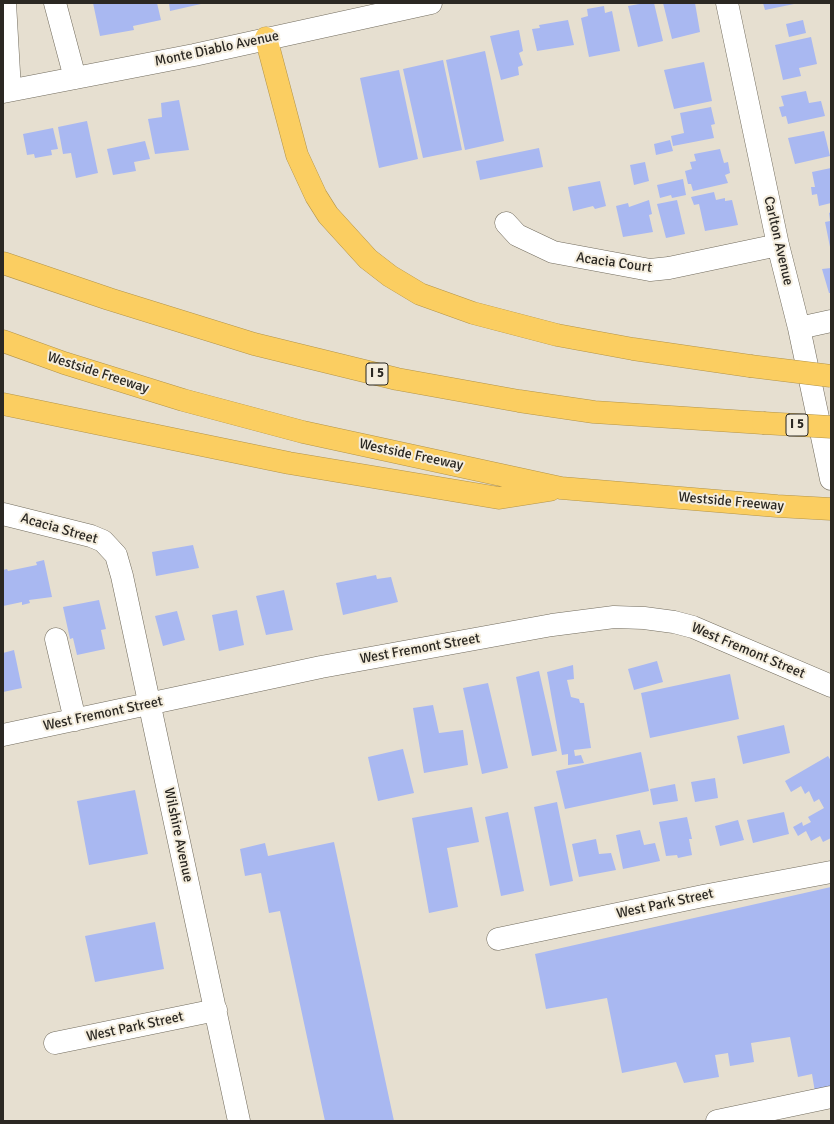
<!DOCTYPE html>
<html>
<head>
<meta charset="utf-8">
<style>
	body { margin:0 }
	#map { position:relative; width:834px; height:1124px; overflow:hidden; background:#e6dfd0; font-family:Signika,sans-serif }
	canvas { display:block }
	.frame { position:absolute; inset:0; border:4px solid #2b2823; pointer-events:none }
</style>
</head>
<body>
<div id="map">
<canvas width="834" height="1124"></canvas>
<div class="frame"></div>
</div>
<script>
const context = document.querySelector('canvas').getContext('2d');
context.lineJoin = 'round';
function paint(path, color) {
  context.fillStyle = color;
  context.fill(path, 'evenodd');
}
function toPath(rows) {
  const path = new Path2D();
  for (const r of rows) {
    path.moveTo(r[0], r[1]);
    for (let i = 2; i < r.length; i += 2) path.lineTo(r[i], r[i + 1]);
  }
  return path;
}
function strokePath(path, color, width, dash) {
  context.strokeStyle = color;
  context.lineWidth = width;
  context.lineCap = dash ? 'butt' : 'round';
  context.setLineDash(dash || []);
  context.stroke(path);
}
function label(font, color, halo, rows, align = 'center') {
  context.font = font + ' Signika,sans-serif';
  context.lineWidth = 4;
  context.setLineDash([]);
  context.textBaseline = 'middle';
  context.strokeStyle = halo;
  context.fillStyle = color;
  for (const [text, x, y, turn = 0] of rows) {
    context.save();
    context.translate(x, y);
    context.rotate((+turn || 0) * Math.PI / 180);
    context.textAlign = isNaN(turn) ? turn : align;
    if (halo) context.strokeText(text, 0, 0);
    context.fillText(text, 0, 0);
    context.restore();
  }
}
paint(toPath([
	[93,3,157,3,161,20,133,26,134,30,100,36],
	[169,3,201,3,201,4,170,11],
	[645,3,654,3,663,41,638,47,628,6],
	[663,3,695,3,700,32,672,39],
	[763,3,793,3,794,4,765,10],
	[604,6,605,13,612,11,620,51,589,57,581,18,588,16,587,9],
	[568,20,574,45,537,51,532,29,540,28,539,25],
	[803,20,806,33,789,37,786,24],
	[519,30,523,51,519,53,523,65,518,67,519,75,501,80,490,36],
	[811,37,817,64,799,68,801,76,783,80,775,45],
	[485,51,504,141,465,150,446,60],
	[443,60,462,150,423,158,403,69],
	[704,62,712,101,674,109,664,70],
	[399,70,418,159,379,168,360,78],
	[806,91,809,103,821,101,825,116,788,124,786,116,782,117,779,107,784,106,781,96],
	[179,100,189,150,155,154,148,119,162,117,161,103],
	[711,107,715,124,711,125,714,138,673,146,671,136,684,133,680,113],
	[87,121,98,173,76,178,71,153,63,154,58,127],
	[53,128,58,149,51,150,52,155,35,158,34,154,27,155,23,134],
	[824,131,830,156,795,164,788,138],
	[670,140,673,151,656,155,654,144],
	[145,141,150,159,134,162,136,171,113,175,107,149],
	[539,148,543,167,480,180,476,161],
	[720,149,724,163,728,162,730,173,725,175,728,183,693,191,691,184,688,184,685,171,692,169,690,162,696,161,694,154],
	[645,162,649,181,634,185,630,165],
	[831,168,831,203,819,206,817,194,812,195,811,187,815,187,812,172],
	[683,179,686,195,672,198,671,195,660,198,657,185],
	[600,181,606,206,595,209,593,206,573,211,568,187],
	[714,192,716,200,725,198,725,201,732,200,738,225,705,231,699,204,694,205,691,197],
	[649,200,652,214,649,215,653,232,623,237,616,206,628,203,629,207],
	[677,200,685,234,666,238,657,204],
	[831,212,831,247,830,247,825,222,830,221,829,213],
	[831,268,831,293,829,293,822,269],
	[193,545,199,568,156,576,152,552],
	[44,560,52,597,29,600,30,603,22,605,22,602,3,606,3,570,7,569,8,571,37,565,36,562],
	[376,575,377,579,391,577,398,602,343,615,336,583],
	[284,590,293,630,266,635,256,596],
	[99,600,106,629,101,630,105,649,77,655,73,638,70,639,63,607],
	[237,610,244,645,219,651,212,615],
	[177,611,185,640,163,646,155,616],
	[14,650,22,688,3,692,3,653],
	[657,661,663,682,634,690,628,669],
	[573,665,574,679,567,680,571,697,579,699,580,703,584,703,591,748,574,750,575,756,581,755,584,763,568,765,568,754,562,755,547,672],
	[539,671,557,751,532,756,516,677],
	[730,674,739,719,650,738,641,693],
	[488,683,508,768,482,774,463,688],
	[433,705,439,733,463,730,468,765,424,773,413,708],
	[784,725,790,753,743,764,737,736],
	[403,749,414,793,378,801,368,757],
	[641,752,649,791,565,809,556,771],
	[828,756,831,761,831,838,823,842,820,836,811,841,806,831,798,836,793,827,802,822,803,826,811,822,808,817,824,808,819,799,814,802,809,791,805,794,801,786,791,792,785,781],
	[715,778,718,798,695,802,691,782],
	[675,784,678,801,653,805,650,789],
	[135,790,148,854,89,865,77,801],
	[557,802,573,881,550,886,534,807],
	[472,807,479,842,447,848,458,907,429,913,412,818],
	[508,812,524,891,501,896,485,817],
	[784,812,789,834,753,843,747,820],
	[687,817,692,839,689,839,692,855,678,858,677,855,666,856,659,822],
	[738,820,744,840,720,846,715,826],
	[640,830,644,845,655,843,660,861,623,869,616,835],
	[596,839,599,854,611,853,616,870,579,877,572,844],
	[334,842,394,1121,325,1121,280,911,269,913,261,873,245,876,240,849,265,843,268,856],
	[831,887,831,1088,815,1092,812,1074,798,1077,790,1037,751,1043,754,1062,730,1066,728,1053,715,1055,719,1077,684,1083,676,1062,622,1073,607,998,546,1009,535,954],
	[155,922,164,969,95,982,85,936]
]), '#a9b8f1');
const minor = toPath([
	[5,3,10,90],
	[55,3,75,78],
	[727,3,778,245,799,328,831,479],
	[3,92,194,55,431,3],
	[506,223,517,235,553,252,650,270,669,268,778,245],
	[799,328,831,321],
	[3,514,91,536,103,541,116,555,122,576,239,1121],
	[56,639,75,720],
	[3,735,321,667,552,625,614,617,644,618,674,622,693,627,831,686],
	[498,939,703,896,831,872],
	[55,1043,216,1010],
	[717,1121,831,1097]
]);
const highway = toPath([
	[266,38,297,155,316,196,328,215,368,259,390,276,420,294,473,313,557,335,633,349,750,366],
	[3,263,109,299,254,344,397,379,519,401,594,412,763,423],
	[3,341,64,363,183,400,303,432,561,488,777,506,831,509],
	[3,404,289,463,499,498,550,490]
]);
strokePath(minor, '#726c5e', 23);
strokePath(highway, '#b2944b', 23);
strokePath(minor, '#fff', 22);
strokePath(highway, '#fbce61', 22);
const highwayBridge = toPath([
	[750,366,831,376],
	[763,423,831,427]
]);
strokePath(highwayBridge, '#b2944b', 23, []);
strokePath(highwayBridge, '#fbce61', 22);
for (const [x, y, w] of [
	[377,374,22],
	[797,425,22]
]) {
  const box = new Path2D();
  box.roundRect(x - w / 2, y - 11, w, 22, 3);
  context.fillStyle = '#f4eddd';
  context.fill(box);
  strokePath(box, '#2b2823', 1);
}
label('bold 13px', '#2b2823', null, [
	["I 5",377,374],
	["I 5",797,425]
]);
label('14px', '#2b2823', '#f4eddd', [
	["Monte Diablo Avenue",217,49,-12],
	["Carlton Avenue",778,241,77],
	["Acacia Court",614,263,8],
	["Westside Freeway",98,373,18],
	["Westside Freeway",411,455,12],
	["Westside Freeway",731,502,5],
	["Acacia Street",59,529,16],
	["West Fremont Street",420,649,-10],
	["West Fremont Street",748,651,23],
	["West Fremont Street",103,714,-12],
	["Wilshire Avenue",178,835,78],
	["West Park Street",665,904,-12],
	["West Park Street",135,1027,-12]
]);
</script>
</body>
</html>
